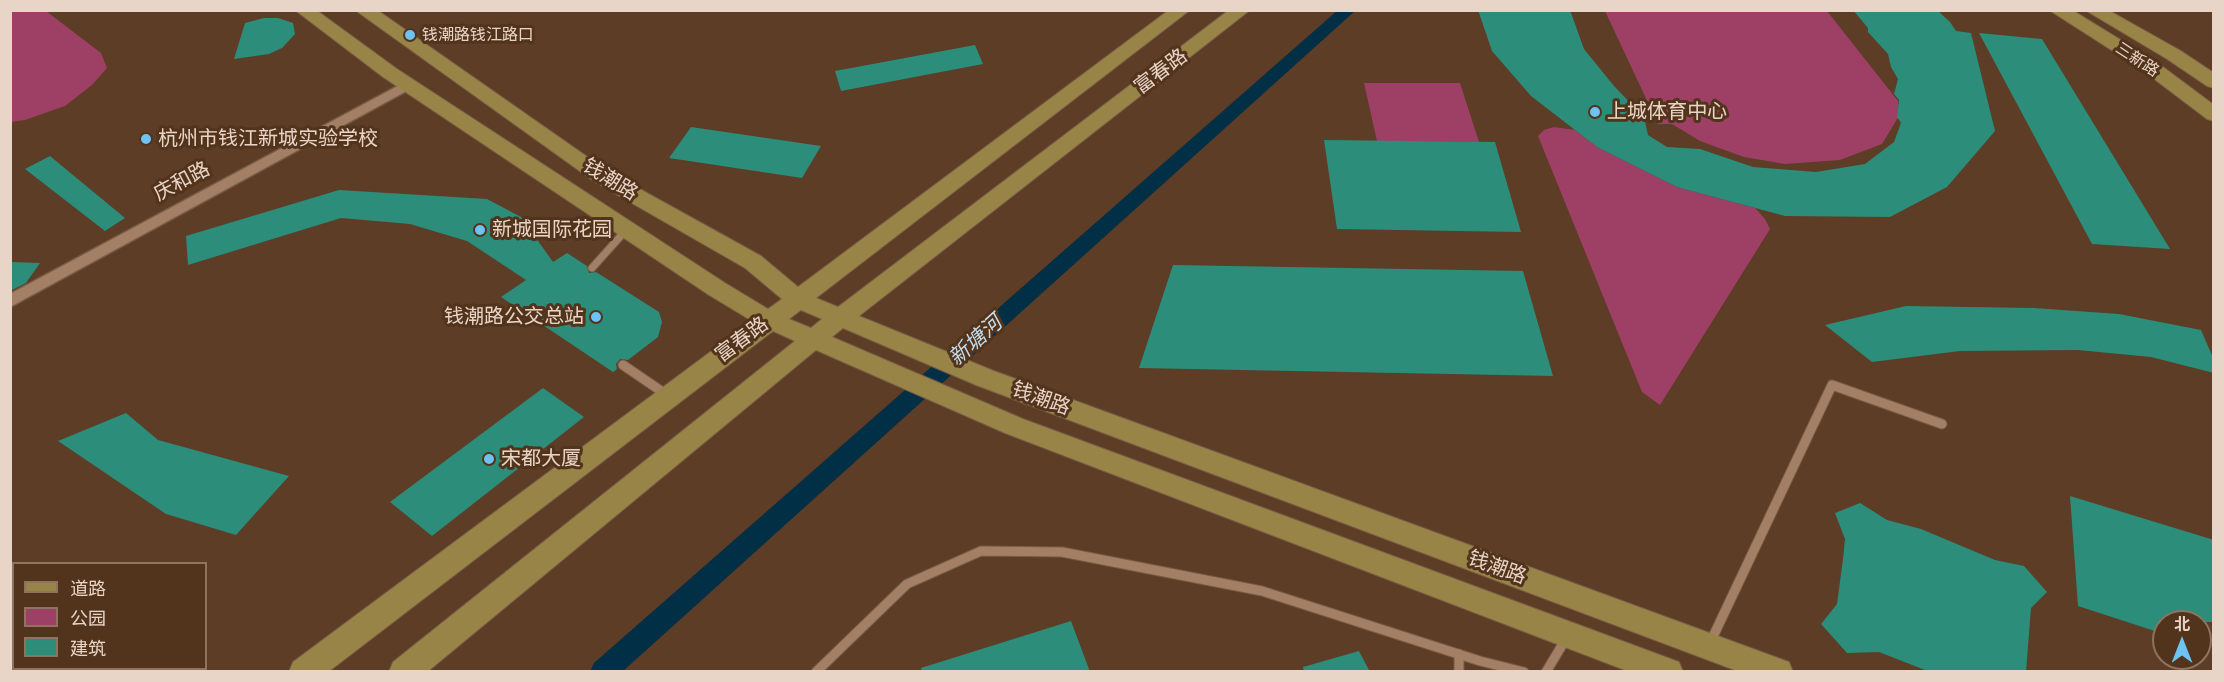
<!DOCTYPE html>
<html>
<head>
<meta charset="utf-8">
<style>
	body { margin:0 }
	#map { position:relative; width:2224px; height:682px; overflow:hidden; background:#5d3d25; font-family:Merriweather,"Noto Sans SC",serif }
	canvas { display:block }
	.frame { position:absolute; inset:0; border:12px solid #e9d5c7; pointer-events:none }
	.legend { position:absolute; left:12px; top:562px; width:195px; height:108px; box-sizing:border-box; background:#52331b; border:2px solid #8e7460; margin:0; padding:8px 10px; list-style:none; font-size:18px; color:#e9d5c7 }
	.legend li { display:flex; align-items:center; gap:12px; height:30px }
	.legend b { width:30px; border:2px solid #8e7460 }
	.north { position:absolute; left:2152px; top:610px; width:60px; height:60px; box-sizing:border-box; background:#52331b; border:2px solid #8e7460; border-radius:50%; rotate:0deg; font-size:16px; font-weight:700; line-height:24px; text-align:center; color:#e9d5c7 }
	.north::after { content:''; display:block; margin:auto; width:21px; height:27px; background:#6fc2f4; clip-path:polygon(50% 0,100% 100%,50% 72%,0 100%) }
</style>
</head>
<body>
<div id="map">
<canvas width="2224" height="682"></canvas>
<div class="frame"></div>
<ul class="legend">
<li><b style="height:8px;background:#988447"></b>道路</li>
<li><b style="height:16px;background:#9e3f66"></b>公园</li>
<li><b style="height:16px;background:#2c8d7b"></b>建筑</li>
</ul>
<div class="north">北</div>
</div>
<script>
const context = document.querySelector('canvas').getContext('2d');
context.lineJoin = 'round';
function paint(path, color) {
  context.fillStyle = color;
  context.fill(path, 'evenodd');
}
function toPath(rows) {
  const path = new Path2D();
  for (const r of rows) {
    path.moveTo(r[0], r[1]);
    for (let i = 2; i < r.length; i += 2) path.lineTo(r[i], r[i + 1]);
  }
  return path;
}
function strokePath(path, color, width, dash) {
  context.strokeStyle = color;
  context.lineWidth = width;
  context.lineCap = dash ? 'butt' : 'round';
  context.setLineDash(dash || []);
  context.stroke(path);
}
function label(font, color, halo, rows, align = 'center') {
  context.font = font + ' Merriweather,"Noto Sans SC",serif';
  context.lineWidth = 6;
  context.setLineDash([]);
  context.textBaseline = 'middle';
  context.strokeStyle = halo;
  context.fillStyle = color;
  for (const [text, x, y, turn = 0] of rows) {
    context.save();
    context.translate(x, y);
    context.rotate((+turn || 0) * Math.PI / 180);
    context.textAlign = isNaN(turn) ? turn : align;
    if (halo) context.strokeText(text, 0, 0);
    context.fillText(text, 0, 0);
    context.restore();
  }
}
paint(toPath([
	[11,10,46,11,101,53,107,68,92,85,65,106,25,120,11,122],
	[1605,11,1827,11,1898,101,1899,116,1882,144,1840,160,1785,164,1744,157,1700,141,1672,124,1658,124],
	[1364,83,1460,83,1479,142,1377,141],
	[1554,127,1575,130,1597,147,1677,187,1755,208,1765,219,1770,229,1660,405,1642,392,1538,136,1544,130]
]), '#9e3f66');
paint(toPath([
	[1338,10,1356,10,622,672,590,672,594,663,1338,10]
]), '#012f46');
paint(toPath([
	[1478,10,1570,10,1584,49,1614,86,1644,117,1648,135,1667,147,1700,149,1753,167,1816,172,1865,164,1894,142,1901,123,1897,117,1899,100,1894,94,1898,79,1891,67,1888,54,1868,32,1868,28,1853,10,1937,10,1950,22,1956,31,1971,33,1995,131,1947,187,1890,217,1785,216,1677,187,1597,147,1531,96,1492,51],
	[264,18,278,18,293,23,295,34,282,48,269,54,234,59,245,23],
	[1979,33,2042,39,2170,249,2092,244],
	[975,45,983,64,841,91,835,71],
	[691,127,821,146,802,178,669,158],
	[1324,140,1495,142,1521,232,1337,229],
	[50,156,125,218,105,231,25,169],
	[339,190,487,199,521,217,553,262,567,253,587,266,589,273,596,272,659,312,662,322,658,337,628,360,620,359,616,364,617,369,613,372,501,297,526,280,467,241,410,224,341,218,188,265,186,236],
	[10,262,40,263,26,283,10,291],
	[1173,265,1523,271,1553,376,1139,368],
	[1906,306,2034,308,2119,314,2201,330,2214,360,2214,373,2151,357,2078,350,1960,351,1872,362,1825,325],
	[543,388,584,417,432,536,390,502],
	[126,413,158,440,289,476,236,535,166,514,58,441],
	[2070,496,2214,540,2214,622,2164,622,2164,634,2078,606],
	[1860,503,1887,520,1921,529,1995,560,2024,566,2047,592,2031,608,2026,672,1930,672,1879,652,1847,653,1821,624,1837,604,1843,559,1845,539,1835,513],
	[1071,621,1090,672,922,672,921,668],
	[1359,651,1370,672,1304,672,1303,667]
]), '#2c8d7b');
const laneFar1 = toPath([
	[592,268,627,229]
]);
const lane = toPath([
	[623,365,667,395],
	[1710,643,1832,385,1942,424],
	[1459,654,1459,672],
	[816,672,907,584,981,551,1062,552,1262,591,1480,661,1524,672],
	[1546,672,1567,637]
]);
const street = toPath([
	[407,81,414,85,412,88,10,307,10,294,407,81]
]);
const secondary = toPath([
	[295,10,316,10,397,69,725,283,768,309,782,299,745,268,595,182,355,10,377,10,609,172,761,256,798,287,1169,10,1190,10,816,298,838,307,1229,10,1250,10,859,316,994,371,1778,658,1789,662,1793,672,1740,672,976,385,843,328,832,337,1023,419,1679,662,1683,672,1630,672,1005,433,816,350,427,672,389,672,393,662,795,341,773,331,328,672,289,672,293,662,752,321,709,295,383,77,295,10],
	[801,310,822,319,811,328,789,319,801,310],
	[2049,10,2072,10,2155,61,2214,105,2214,121,2207,119,2141,69,2049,10],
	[2085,10,2108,10,2181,51,2214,73,2214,88,2207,86,2167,59,2085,10]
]);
strokePath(laneFar1, '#775c47', 9);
strokePath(lane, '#775c47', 11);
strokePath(street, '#775c47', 3);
strokePath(secondary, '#775c47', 2);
strokePath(laneFar1, '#a37f65', 7);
strokePath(lane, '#a37f65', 9);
paint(street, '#a37f65');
paint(secondary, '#988447');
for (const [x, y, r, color] of [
	[410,35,6,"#6fc2f4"],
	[1595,112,6,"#6fc2f4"],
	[146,139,6,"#6fc2f4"],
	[480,230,6,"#6fc2f4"],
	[596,317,6,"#6fc2f4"],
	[489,459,6,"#6fc2f4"]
]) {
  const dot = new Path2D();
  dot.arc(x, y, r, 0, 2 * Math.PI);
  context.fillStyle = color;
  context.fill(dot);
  strokePath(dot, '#52331b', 2);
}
label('16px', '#e9d5c7', '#52331b', [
	["钱潮路钱江路口",422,35]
], 'left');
label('16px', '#e9d5c7', '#52331b', [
	["三新路",2137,60,33]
]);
label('20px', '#e9d5c7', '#52331b', [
	["富春路",1161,72,-37],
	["钱潮路",610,180,32],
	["庆和路",182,182,-28],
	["富春路",742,340,-37],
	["钱潮路",1041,399,20],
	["钱潮路",1497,568,20]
]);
label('20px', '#e9d5c7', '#52331b', [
	["上城体育中心",1607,112],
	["杭州市钱江新城实验学校",158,139],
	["新城国际花园",492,230],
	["钱潮路公交总站",584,317,"right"],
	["宋都大厦",501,459]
], 'left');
label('italic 21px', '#c3ddef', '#52331b', [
	["新塘河",976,341,-42]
]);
</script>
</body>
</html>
